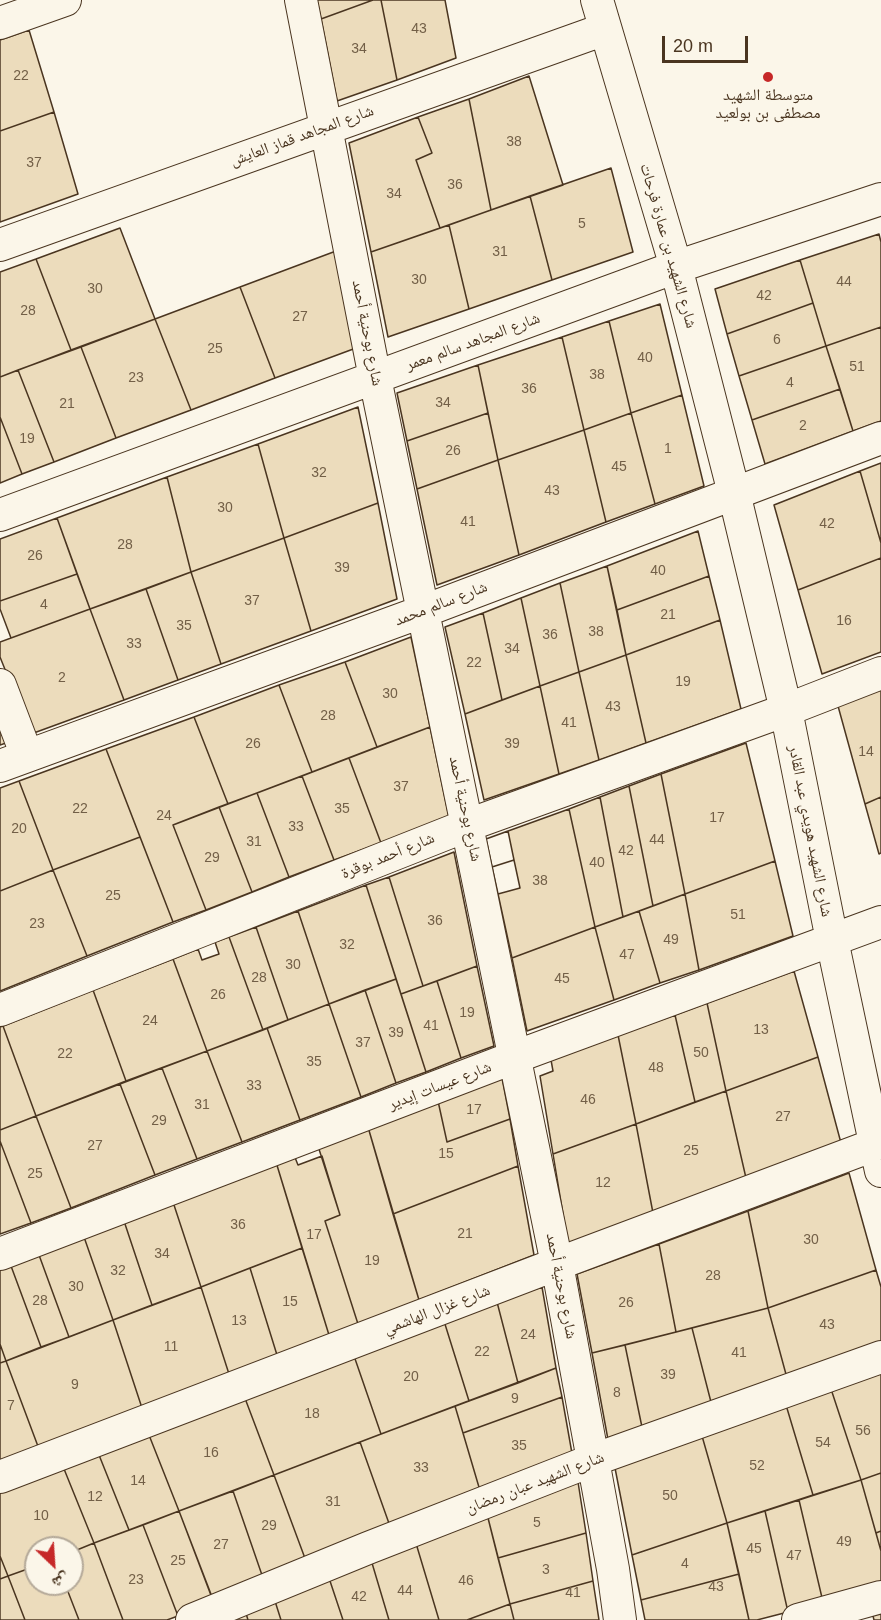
<!DOCTYPE html>
<html>
<head>
<meta charset="utf-8">
<style>
	body { margin:0 }
	#map { position:relative; width:881px; height:1620px; overflow:hidden; background:#fbf6e9; font-family:Helvetica,"Noto Naskh Arabic",sans-serif }
	canvas { display:block }
	.north { position:absolute; left:24px; top:1536px; width:60px; height:60px; box-sizing:border-box; background:#fbf6e9; border:2px solid #b4a999; border-radius:50%; rotate:155deg; font-size:16px; font-weight:700; line-height:24px; text-align:center; color:#4a3520 }
	.north::after { content:''; display:block; margin:auto; width:21px; height:27px; background:#c62828; clip-path:polygon(50% 0,100% 100%,50% 72%,0 100%) }
	.scale { position:absolute; left:662px; top:36px; width:86px; height:27px; box-sizing:border-box; border:3px solid #4a3520; border-top:0; padding-left:8px; font-size:18px; line-height:21px; white-space:nowrap; color:#4a3520; -webkit-text-stroke:4px #fbf6e9; paint-order:stroke }
</style>
</head>
<body>
<div id="map">
<canvas width="881" height="1620"></canvas>
<div class="north">ش</div>
<div class="scale">20 m</div>
</div>
<script>
const context = document.querySelector('canvas').getContext('2d');
context.lineJoin = 'round';
function paint(path, color) {
  context.fillStyle = color;
  context.fill(path, 'evenodd');
}
function toPath(rows) {
  const path = new Path2D();
  for (const r of rows) {
    path.moveTo(r[0], r[1]);
    for (let i = 2; i < r.length; i += 2) path.lineTo(r[i], r[i + 1]);
  }
  return path;
}
function strokePath(path, color, width, dash) {
  context.strokeStyle = color;
  context.lineWidth = width;
  context.lineCap = dash ? 'butt' : 'round';
  context.setLineDash(dash || []);
  context.stroke(path);
}
function label(font, color, halo, rows, align = 'center') {
  context.font = font + ' Helvetica,"Noto Naskh Arabic",sans-serif';
  context.lineWidth = 4.5;
  context.setLineDash([]);
  context.textBaseline = 'middle';
  context.strokeStyle = halo;
  context.fillStyle = color;
  for (const [text, x, y, turn = 0] of rows) {
    context.save();
    context.translate(x, y);
    context.rotate((+turn || 0) * Math.PI / 180);
    context.textAlign = isNaN(turn) ? turn : align;
    if (halo) context.strokeText(text, 0, 0);
    context.fillText(text, 0, 0);
    context.restore();
  }
}
const building = toPath([
	[317,0,373,0,321,19,317,0],
	[373,0,381,0,397,80,337,101,321,19,373,0],
	[381,0,445,0,456,58,397,80,381,0],
	[29,30,54,112,0,131,0,40,29,30],
	[529,76,563,185,491,210,469,99,529,76],
	[469,99,491,210,440,228,416,160,432,153,418,117,469,99],
	[54,112,78,194,0,222,0,131,54,112],
	[418,117,432,153,416,160,440,228,371,252,349,143,418,117],
	[611,168,633,252,552,280,530,196,611,168],
	[530,196,552,280,469,309,449,225,530,196],
	[449,225,469,309,388,337,371,252,449,225],
	[120,228,155,319,71,350,36,259,120,228],
	[879,234,881,242,881,327,826,346,800,260,879,234],
	[336,251,356,348,275,378,240,287,336,251],
	[36,259,71,350,0,377,0,272,36,259],
	[800,260,813,303,727,334,715,289,800,260],
	[240,287,275,378,191,410,155,319,240,287],
	[813,303,826,346,739,376,727,334,813,303],
	[660,304,682,395,631,413,609,321,660,304],
	[155,319,191,410,116,438,81,347,155,319],
	[609,321,631,413,584,430,562,337,609,321],
	[881,327,881,421,853,431,826,346,881,327],
	[562,337,584,430,498,460,478,365,562,337],
	[826,346,840,389,752,420,739,376,826,346],
	[81,347,116,438,54,462,18,370,81,347],
	[478,365,488,413,407,441,397,393,478,365],
	[18,370,54,462,22,474,0,417,0,377,18,370],
	[840,389,853,431,765,464,752,420,840,389],
	[682,395,704,486,655,504,631,413,682,395],
	[358,407,378,503,284,538,258,444,358,407],
	[488,413,498,460,417,489,407,441,488,413],
	[631,413,655,504,606,522,584,430,631,413],
	[0,417,22,474,0,483,0,417],
	[584,430,606,522,519,555,498,460,584,430],
	[258,444,284,538,191,572,167,477,258,444],
	[498,460,519,555,437,585,417,489,498,460],
	[881,463,881,543,860,471,881,463],
	[860,471,881,543,881,558,798,590,774,505,860,471],
	[167,477,191,572,90,609,57,518,167,477],
	[378,503,397,599,311,631,284,538,378,503],
	[57,518,77,574,0,601,0,539,57,518],
	[698,531,709,576,617,610,607,566,698,531],
	[284,538,311,631,221,664,191,572,284,538],
	[881,558,881,652,822,674,798,590,881,558],
	[607,566,626,655,579,672,560,583,607,566],
	[191,572,221,664,178,680,146,589,191,572],
	[77,574,90,609,11,638,0,609,0,601,77,574],
	[709,576,720,620,626,655,617,610,709,576],
	[560,583,579,672,540,686,521,598,560,583],
	[146,589,178,680,124,700,90,609,146,589],
	[521,598,540,686,502,700,483,613,521,598],
	[90,609,124,700,31,734,0,657,0,642,90,609],
	[483,613,502,700,465,714,445,627,483,613],
	[720,620,741,709,646,743,626,655,720,620],
	[411,637,430,727,377,747,345,662,411,637],
	[626,655,646,743,599,760,579,672,626,655],
	[345,662,377,747,312,772,279,685,345,662],
	[579,672,599,760,559,774,540,686,579,672],
	[279,685,312,772,228,804,194,717,279,685],
	[540,686,559,774,484,800,465,714,540,686],
	[881,689,881,797,865,804,838,706,881,689],
	[194,717,228,804,173,825,206,910,173,922,106,749,194,717],
	[0,720,9,742,0,745,0,720],
	[430,727,449,817,381,843,349,758,430,727],
	[746,743,775,861,685,894,661,774,746,743],
	[106,749,140,837,53,870,19,781,106,749],
	[349,758,381,843,334,860,302,776,349,758],
	[661,774,685,894,653,906,629,786,661,774],
	[302,776,334,860,289,877,257,793,302,776],
	[19,781,53,870,0,891,0,788,19,781],
	[629,786,653,906,623,917,600,797,629,786],
	[257,793,289,877,252,892,219,807,257,793],
	[600,797,623,917,595,927,569,809,600,797],
	[881,797,881,853,879,854,865,804,881,797],
	[219,807,252,892,206,910,173,825,219,807],
	[569,809,595,927,512,958,486,839,569,809],
	[508,831,514,860,492,867,486,839,508,831],
	[140,837,173,922,87,956,53,870,140,837],
	[454,852,477,966,423,986,389,877,454,852],
	[514,860,520,888,498,894,492,867,514,860],
	[775,861,793,936,699,970,685,894,775,861],
	[53,870,87,956,0,991,0,891,53,870],
	[389,877,423,986,401,994,366,885,389,877],
	[366,885,396,979,329,1004,298,911,366,885],
	[685,894,699,970,660,983,639,911,685,894],
	[298,911,329,1004,288,1020,256,927,298,911],
	[639,911,660,983,614,1000,595,927,639,911],
	[256,927,288,1020,263,1030,229,937,256,927],
	[595,927,614,1000,527,1031,512,958,595,927],
	[229,937,263,1030,207,1051,173,959,198,949,202,960,219,954,215,942,229,937],
	[173,959,207,1051,126,1081,93,990,173,959],
	[477,966,494,1046,461,1058,437,981,477,966],
	[794,971,818,1057,726,1091,707,1003,794,971],
	[396,979,426,1072,396,1083,365,990,396,979],
	[437,981,461,1058,426,1072,401,994,437,981],
	[93,990,126,1081,36,1116,3,1026,93,990],
	[365,990,396,1083,361,1097,329,1004,365,990],
	[707,1003,726,1091,695,1102,675,1015,707,1003],
	[329,1004,361,1097,300,1120,267,1028,329,1004],
	[675,1015,695,1102,636,1124,618,1035,675,1015],
	[3,1026,36,1116,0,1130,0,1027,3,1026],
	[267,1028,300,1120,242,1142,207,1051,267,1028],
	[618,1035,636,1124,553,1154,540,1076,553,1071,551,1060,618,1035],
	[207,1051,242,1142,197,1159,162,1068,207,1051],
	[818,1057,841,1143,746,1178,726,1091,818,1057],
	[162,1068,197,1159,155,1175,120,1084,162,1068],
	[502,1078,510,1119,447,1142,438,1101,502,1078],
	[120,1084,155,1175,71,1208,36,1116,120,1084],
	[726,1091,746,1178,653,1213,636,1124,726,1091],
	[438,1101,447,1142,510,1119,518,1166,393,1214,368,1127,438,1101],
	[36,1116,71,1208,31,1223,0,1141,0,1130,36,1116],
	[636,1124,653,1213,568,1244,553,1154,636,1124],
	[368,1127,419,1300,358,1324,325,1221,340,1215,318,1146,368,1127],
	[0,1141,31,1223,0,1234,0,1141],
	[294,1155,298,1165,322,1156,340,1215,325,1221,358,1324,329,1335,276,1162,294,1155],
	[276,1162,302,1248,201,1287,173,1202,276,1162],
	[518,1166,534,1255,419,1300,393,1214,518,1166],
	[849,1173,876,1270,768,1308,748,1211,849,1173],
	[173,1202,201,1287,152,1305,124,1221,173,1202],
	[748,1211,768,1308,676,1332,659,1244,748,1211],
	[124,1221,152,1305,113,1320,84,1237,124,1221],
	[84,1237,113,1320,69,1337,39,1255,84,1237],
	[659,1244,676,1332,592,1353,577,1274,659,1244],
	[302,1248,329,1335,277,1355,250,1268,302,1248],
	[39,1255,69,1337,41,1347,11,1266,39,1255],
	[11,1266,41,1347,6,1361,0,1344,0,1270,11,1266],
	[250,1268,277,1355,229,1374,201,1287,250,1268],
	[876,1270,881,1287,881,1343,787,1378,768,1308,876,1270],
	[201,1287,229,1374,142,1408,113,1320,201,1287],
	[542,1287,556,1368,518,1383,497,1302,542,1287],
	[497,1302,518,1383,469,1401,444,1321,497,1302],
	[768,1308,787,1378,712,1406,692,1328,768,1308],
	[113,1320,142,1408,39,1449,6,1361,113,1320],
	[444,1321,469,1401,381,1434,353,1353,444,1321],
	[692,1328,712,1406,643,1432,625,1345,692,1328],
	[0,1344,6,1361,0,1363,0,1344],
	[625,1345,643,1432,609,1445,592,1353,625,1345],
	[353,1353,381,1434,274,1475,243,1393,353,1353],
	[6,1361,39,1449,0,1464,0,1363,6,1361],
	[556,1368,562,1397,463,1433,455,1406,556,1368],
	[881,1370,881,1473,861,1480,831,1389,881,1370],
	[831,1389,861,1480,813,1495,786,1405,831,1389],
	[243,1393,274,1475,179,1511,147,1430,243,1393],
	[562,1397,573,1459,481,1494,463,1433,562,1397],
	[786,1405,813,1495,727,1523,702,1436,786,1405],
	[455,1406,481,1494,391,1529,360,1442,455,1406],
	[147,1430,179,1511,129,1530,97,1450,147,1430],
	[702,1436,727,1523,632,1555,615,1468,702,1436],
	[360,1442,391,1529,306,1561,274,1475,360,1442],
	[97,1450,129,1530,94,1543,62,1464,97,1450],
	[62,1464,94,1543,72,1552,72,1548,36,1548,36,1566,8,1576,0,1556,0,1489,62,1464],
	[881,1473,881,1531,876,1533,861,1480,881,1473],
	[274,1475,306,1561,263,1578,233,1491,274,1475],
	[861,1480,881,1551,881,1587,823,1602,799,1500,861,1480],
	[578,1482,586,1533,498,1558,487,1514,578,1482],
	[233,1491,263,1578,212,1598,179,1511,233,1491],
	[799,1500,823,1602,788,1612,765,1511,799,1500],
	[179,1511,214,1602,178,1616,143,1525,179,1511],
	[765,1511,788,1612,757,1620,749,1620,727,1523,765,1511],
	[487,1514,510,1604,467,1620,439,1620,415,1540,487,1514],
	[727,1523,739,1574,641,1600,632,1555,727,1523],
	[143,1525,178,1616,167,1620,123,1620,94,1543,143,1525],
	[881,1531,881,1551,876,1533,881,1531],
	[586,1533,593,1581,510,1604,498,1558,586,1533],
	[415,1540,439,1620,389,1620,372,1563,415,1540],
	[94,1543,123,1620,79,1620,65,1584,72,1584,72,1552,94,1543],
	[0,1556,8,1576,0,1579,0,1556],
	[372,1563,389,1620,343,1620,328,1575,372,1563],
	[36,1566,36,1584,65,1584,79,1620,25,1620,8,1576,36,1566],
	[739,1574,749,1620,645,1620,641,1600,739,1574],
	[328,1575,343,1620,281,1620,274,1598,328,1575],
	[8,1576,25,1620,0,1620,0,1579,8,1576],
	[593,1581,599,1620,514,1620,510,1604,593,1581],
	[274,1598,281,1620,248,1620,245,1610,274,1598],
	[510,1604,514,1620,467,1620,510,1604],
	[881,1609,881,1620,874,1620,872,1612,881,1609],
	[245,1610,248,1620,221,1620,245,1610]
]);
paint(building, '#ecdcbc');
strokePath(building, '#4a3520', 1.5);
const minor = toPath([
	[301,0,375,378,557,1264,613,1569,620,1620],
	[597,0,676,267,734,493,786,710,832,940,881,1171],
	[0,23,65,0],
	[0,245,605,29],
	[0,515,676,267,881,199],
	[0,685,27,756],
	[0,766,424,611,881,438],
	[0,1010,468,825,786,710,881,673],
	[0,1254,515,1057,881,922],
	[0,1477,557,1264,874,1145],
	[192,1620,368,1548,593,1460,881,1357],
	[798,1620,881,1597]
]);
strokePath(minor, '#4a3520', 34);
strokePath(minor, '#fbf6e9', 32);
for (const [x, y, r, color] of [
	[768,77,6,"#c62828"]
]) {
  const dot = new Path2D();
  dot.arc(x, y, r, 0, 2 * Math.PI);
  context.fillStyle = color;
  context.fill(dot);
  strokePath(dot, '#fbf6e9', 2);
}
label('14px', '#725f47', null, [
	["43",419,29],
	["34",359,49],
	["22",21,76],
	["38",514,142],
	["37",34,163],
	["36",455,185],
	["34",394,194],
	["5",582,224],
	["31",500,252],
	["30",419,280],
	["44",844,282],
	["30",95,289],
	["42",764,296],
	["28",28,311],
	["27",300,317],
	["6",777,340],
	["25",215,349],
	["40",645,358],
	["51",857,367],
	["38",597,375],
	["23",136,378],
	["4",790,383],
	["36",529,389],
	["34",443,403],
	["21",67,404],
	["2",803,426],
	["19",27,439],
	["1",668,449],
	["26",453,451],
	["45",619,467],
	["32",319,473],
	["43",552,491],
	["30",225,508],
	["41",468,522],
	["42",827,524],
	["28",125,545],
	["26",35,556],
	["39",342,568],
	["40",658,571],
	["37",252,601],
	["4",44,605],
	["21",668,615],
	["16",844,621],
	["35",184,626],
	["38",596,632],
	["36",550,635],
	["33",134,644],
	["34",512,649],
	["22",474,663],
	["2",62,678],
	["19",683,682],
	["30",390,694],
	["43",613,707],
	["28",328,716],
	["41",569,723],
	["26",253,744],
	["39",512,744],
	["14",866,752],
	["37",401,787],
	["22",80,809],
	["35",342,809],
	["24",164,816],
	["17",717,818],
	["33",296,827],
	["20",19,829],
	["44",657,840],
	["31",254,842],
	["42",626,851],
	["29",212,858],
	["40",597,863],
	["38",540,881],
	["25",113,896],
	["51",738,915],
	["36",435,921],
	["23",37,924],
	["49",671,940],
	["32",347,945],
	["47",627,955],
	["30",293,965],
	["28",259,978],
	["45",562,979],
	["26",218,995],
	["19",467,1013],
	["24",150,1021],
	["41",431,1026],
	["13",761,1030],
	["39",396,1033],
	["37",363,1043],
	["50",701,1053],
	["22",65,1054],
	["35",314,1062],
	["48",656,1068],
	["33",254,1086],
	["46",588,1100],
	["31",202,1105],
	["17",474,1110],
	["27",783,1117],
	["29",159,1121],
	["27",95,1146],
	["25",691,1151],
	["15",446,1154],
	["25",35,1174],
	["12",603,1183],
	["36",238,1225],
	["21",465,1234],
	["17",314,1235],
	["30",811,1240],
	["34",162,1254],
	["19",372,1261],
	["32",118,1271],
	["28",713,1276],
	["30",76,1287],
	["28",40,1301],
	["15",290,1302],
	["26",626,1303],
	["13",239,1321],
	["43",827,1325],
	["24",528,1335],
	["11",171,1347],
	["22",482,1352],
	["41",739,1353],
	["39",668,1375],
	["20",411,1377],
	["9",75,1385],
	["8",617,1393],
	["9",515,1399],
	["7",11,1406],
	["18",312,1414],
	["56",863,1431],
	["54",823,1443],
	["35",519,1446],
	["16",211,1453],
	["52",757,1466],
	["33",421,1468],
	["14",138,1481],
	["50",670,1496],
	["12",95,1497],
	["31",333,1502],
	["10",41,1516],
	["5",537,1523],
	["29",269,1526],
	["49",844,1542],
	["27",221,1545],
	["45",754,1549],
	["47",794,1556],
	["25",178,1561],
	["4",685,1564],
	["3",546,1570],
	["23",136,1580],
	["46",466,1581],
	["43",716,1587],
	["44",405,1591],
	["41",573,1593],
	["42",359,1597]
]);
label('16px', '#4a3520', '#fbf6e9', [
	["متوسطة الشهيد",768,96],
	["مصطفى بن بولعيد",768,114]
]);
label('16px', '#4a3520', '#fbf6e9', [
	["شارع المجاهد قماز العايش",302,136,-20],
	["شارع الشهيد بن عمارة فرحات",668,246,74],
	["شارع بوحنية أحمد",367,333,79],
	["شارع المجاهد سالم معمر",473,342,-20],
	["شارع سالم محمد",441,604,-21],
	["شارع بوحنية أحمد",465,809,78],
	["شارع الشهيد هويدي عبد القادر",810,831,79],
	["شارع أحمد بوقرة",388,856,-22],
	["شارع عيسات إيدير",440,1086,-21],
	["شارع بوحنية أحمد",561,1286,79],
	["شارع غزال الهاشمي",437,1310,-21],
	["شارع الشهيد عبان رمضان",535,1483,-21]
]);
</script>
</body>
</html>
